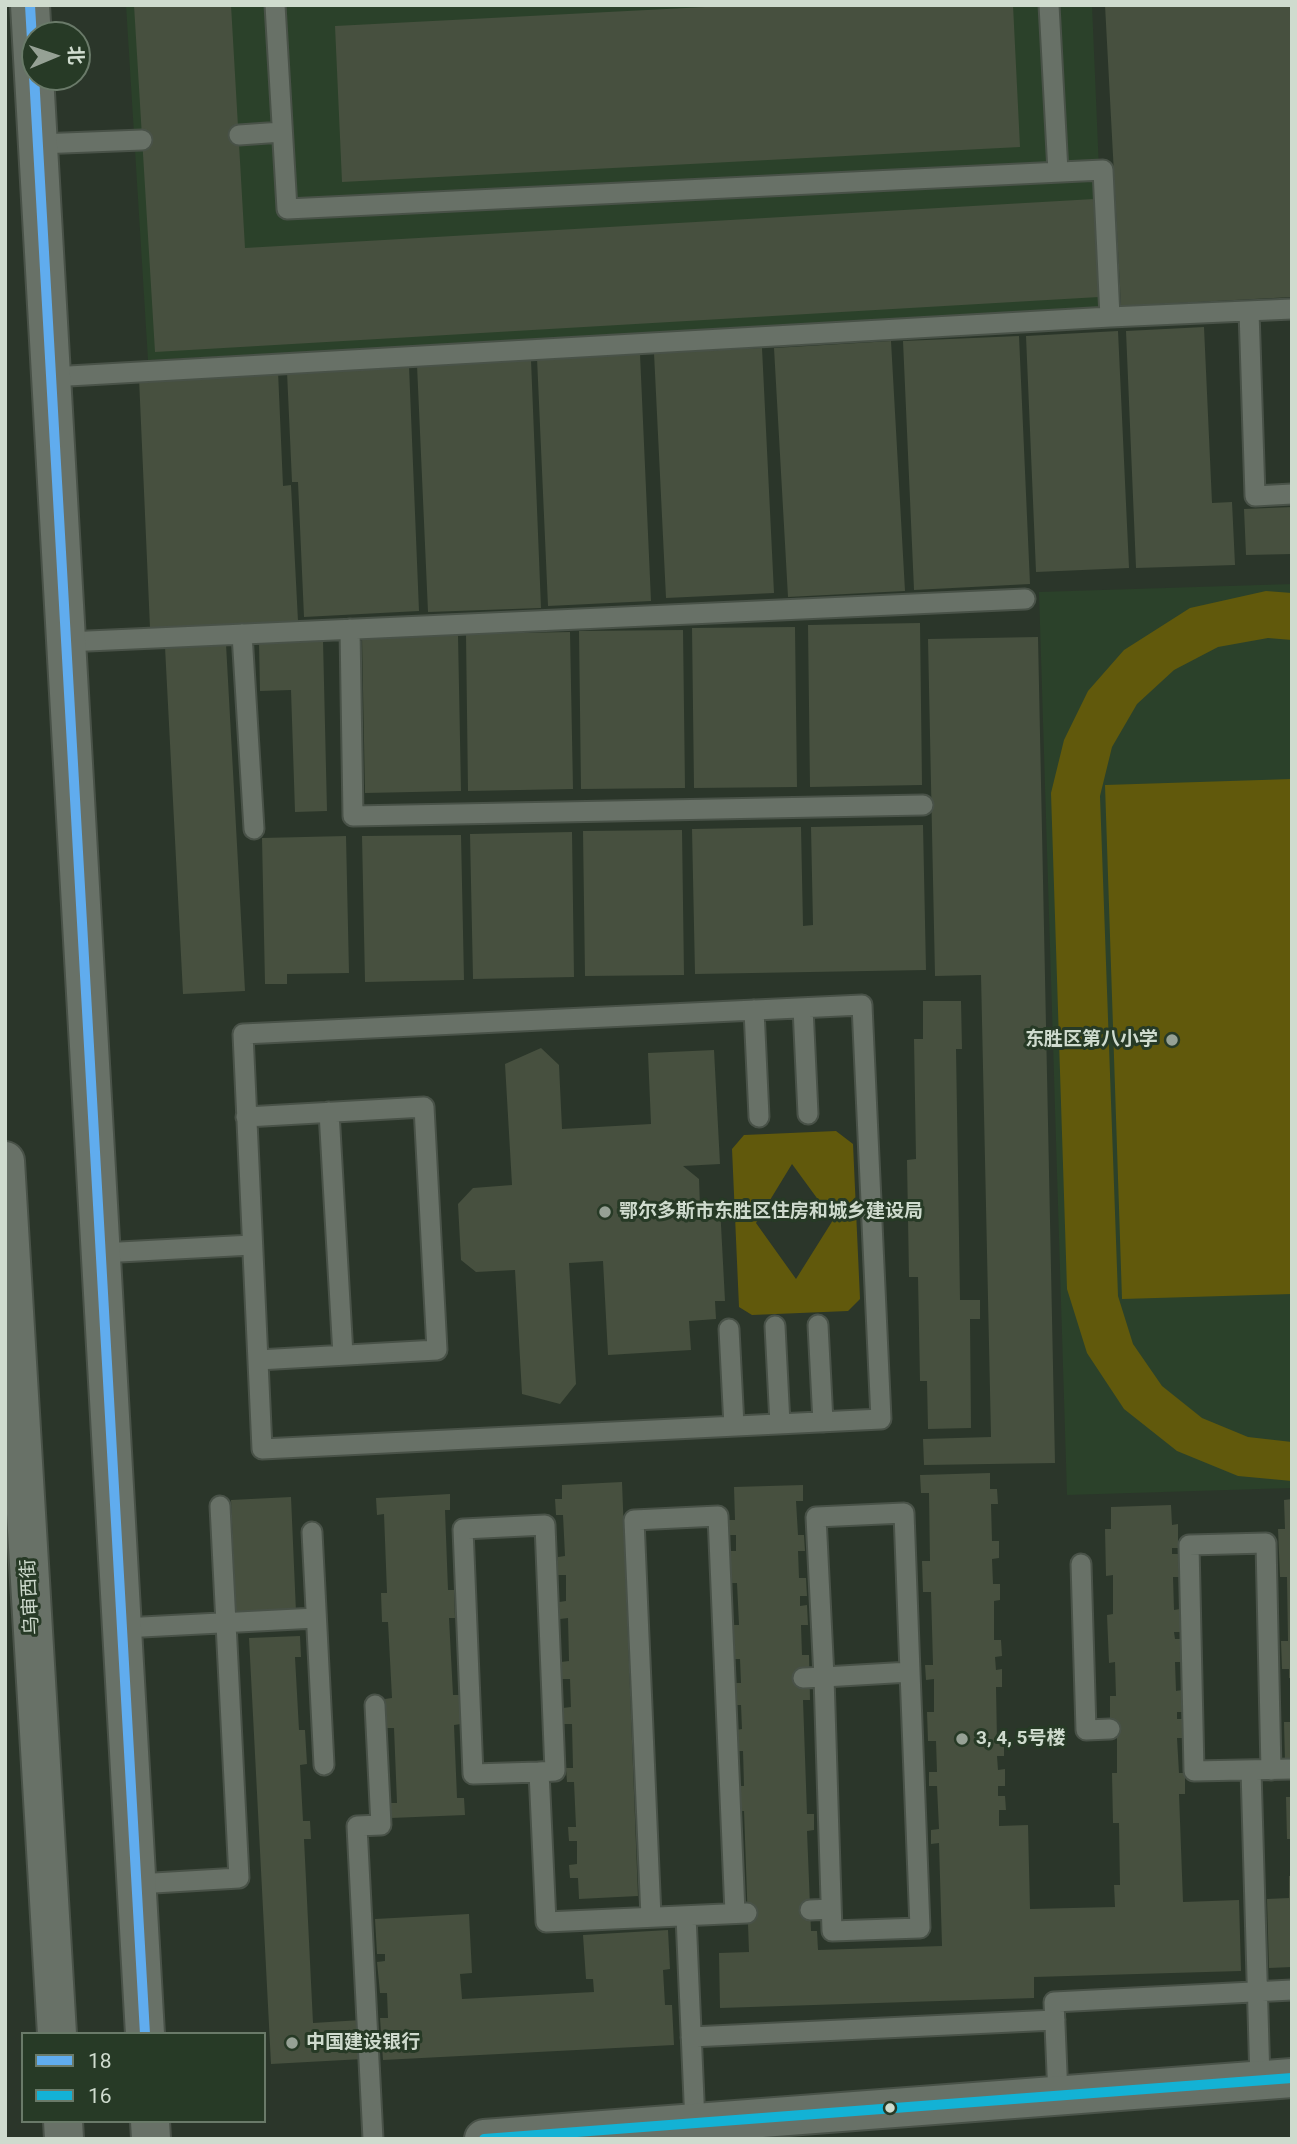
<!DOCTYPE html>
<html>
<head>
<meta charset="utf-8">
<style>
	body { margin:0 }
	#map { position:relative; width:1297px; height:2144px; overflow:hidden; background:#2b362a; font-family:Roboto,"Noto Sans SC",sans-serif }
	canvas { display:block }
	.frame { position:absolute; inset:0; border:7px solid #cfdbce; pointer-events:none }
	.legend { position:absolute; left:21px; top:2032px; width:245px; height:91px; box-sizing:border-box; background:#273a26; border:2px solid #6a7a69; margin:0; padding:9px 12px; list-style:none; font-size:21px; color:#cfdbce }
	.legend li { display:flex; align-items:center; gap:14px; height:35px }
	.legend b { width:35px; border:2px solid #6a7a69 }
	.north { position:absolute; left:21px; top:21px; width:70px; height:70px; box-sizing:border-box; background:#273a26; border:2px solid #6a7a69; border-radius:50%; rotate:88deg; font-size:19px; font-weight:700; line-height:28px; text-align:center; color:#cfdbce }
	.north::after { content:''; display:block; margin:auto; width:24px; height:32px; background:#96a195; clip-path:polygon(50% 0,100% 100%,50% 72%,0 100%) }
</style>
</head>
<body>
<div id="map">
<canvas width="1297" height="2144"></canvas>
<div class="frame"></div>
<ul class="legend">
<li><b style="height:9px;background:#60acee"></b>18</li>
<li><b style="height:9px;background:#13b2d5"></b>16</li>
</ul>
<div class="north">北</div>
</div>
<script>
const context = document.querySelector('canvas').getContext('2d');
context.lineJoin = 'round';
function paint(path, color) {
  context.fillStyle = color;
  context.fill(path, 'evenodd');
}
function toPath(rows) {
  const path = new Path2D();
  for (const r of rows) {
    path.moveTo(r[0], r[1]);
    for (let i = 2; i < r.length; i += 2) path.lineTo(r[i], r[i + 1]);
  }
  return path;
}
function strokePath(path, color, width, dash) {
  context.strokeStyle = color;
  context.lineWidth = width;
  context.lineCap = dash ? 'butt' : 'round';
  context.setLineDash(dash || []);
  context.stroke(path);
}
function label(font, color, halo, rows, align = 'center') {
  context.font = font + ' Roboto,"Noto Sans SC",sans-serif';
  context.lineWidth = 6;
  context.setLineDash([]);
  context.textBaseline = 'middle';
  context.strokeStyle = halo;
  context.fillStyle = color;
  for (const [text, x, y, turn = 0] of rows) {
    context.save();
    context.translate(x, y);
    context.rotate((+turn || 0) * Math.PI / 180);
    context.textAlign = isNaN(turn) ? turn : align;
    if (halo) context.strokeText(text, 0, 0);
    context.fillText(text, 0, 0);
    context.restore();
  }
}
paint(toPath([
	[126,5,1092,5,1105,311,148,360],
	[1292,584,1292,1488,1067,1495,1039,592]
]), '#2b412a');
paint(toPath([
	[1266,591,1292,593,1292,640,1268,638,1218,647,1174,670,1137,704,1112,747,1100,796,1118,1296,1133,1344,1162,1386,1202,1418,1248,1437,1292,1442,1292,1481,1238,1476,1177,1451,1124,1409,1087,1353,1067,1289,1051,793,1064,740,1088,691,1124,650,1190,608],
	[1292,779,1292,1294,1122,1299,1105,785],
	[836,1131,853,1144,860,1299,848,1311,752,1315,739,1307,732,1149,744,1135],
	[792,1164,833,1220,796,1279,756,1223]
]), '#61590c');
paint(toPath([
	[134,5,231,5,245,248,1094,199,1099,297,155,352],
	[744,5,1013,5,1020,147,342,182,335,26],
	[1105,5,1292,5,1292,297,1121,306],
	[1204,327,1212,503,1232,502,1235,565,1136,568,1126,331],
	[1118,331,1129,568,1036,572,1026,336],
	[1019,336,1030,584,914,590,903,341],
	[891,341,905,591,788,597,774,348],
	[762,348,774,593,666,598,654,353],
	[640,354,651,601,548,606,537,358],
	[531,360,541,608,428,612,417,365],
	[409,366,419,611,304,617,298,482,292,482,287,372],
	[278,371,283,486,291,485,298,621,150,628,139,378],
	[1292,507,1292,554,1246,555,1244,509],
	[920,623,922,785,810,787,808,625],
	[795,627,797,787,694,788,692,628],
	[683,630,685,788,581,789,579,631],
	[570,632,573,789,468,791,466,634],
	[458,635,461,791,365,793,362,637],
	[1038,637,1055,1463,924,1465,923,1439,991,1437,981,975,935,976,928,639],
	[323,640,327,811,295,812,291,690,260,691,259,642],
	[226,644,245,991,183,994,165,647],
	[923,825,926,970,695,974,692,829,801,827,803,926,813,925,811,827],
	[682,830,684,975,585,976,583,831],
	[572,832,574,977,473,979,470,834],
	[461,835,464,980,365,982,362,836],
	[346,836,349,973,287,974,287,984,265,984,262,838],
	[923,1001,961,1001,962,1049,956,1049,960,1300,980,1300,980,1319,970,1319,971,1428,928,1429,927,1381,920,1381,918,1277,909,1277,907,1160,916,1159,914,1039,923,1039],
	[541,1048,559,1065,562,1129,651,1124,648,1053,714,1050,720,1164,683,1166,699,1179,700,1207,720,1206,725,1301,715,1301,716,1319,689,1321,691,1350,608,1355,603,1261,569,1263,576,1384,560,1404,522,1394,515,1270,476,1272,461,1260,458,1204,473,1188,512,1185,505,1064],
	[990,1473,990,1489,997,1489,998,1504,991,1504,992,1541,999,1541,999,1558,992,1559,993,1584,1000,1584,1000,1600,994,1601,994,1640,1001,1640,1002,1656,995,1657,996,1670,1002,1669,1002,1687,996,1687,997,1741,1004,1741,1004,1756,997,1756,998,1770,1005,1769,1005,1786,998,1786,998,1796,1005,1796,1006,1810,999,1810,999,1826,1028,1825,1030,1909,1115,1907,1114,1885,1120,1885,1119,1823,1113,1823,1112,1773,1117,1773,1117,1735,1110,1735,1110,1696,1116,1696,1115,1662,1109,1663,1107,1615,1113,1614,1113,1575,1106,1576,1105,1529,1111,1529,1111,1507,1171,1505,1172,1525,1178,1524,1178,1548,1172,1548,1172,1554,1178,1554,1179,1577,1173,1577,1174,1610,1180,1609,1181,1632,1174,1632,1175,1639,1181,1639,1182,1662,1175,1662,1176,1691,1182,1690,1183,1712,1177,1712,1177,1719,1183,1719,1184,1738,1177,1738,1179,1773,1185,1773,1185,1794,1179,1794,1183,1902,1239,1900,1241,1971,1034,1977,1034,1998,720,2008,719,1953,749,1952,744,1811,738,1811,737,1786,744,1786,743,1751,736,1751,736,1730,742,1729,741,1705,735,1705,734,1683,741,1683,740,1659,733,1659,732,1625,739,1625,737,1583,731,1583,730,1551,736,1551,736,1535,729,1535,729,1520,735,1520,734,1487,803,1485,803,1501,796,1501,798,1535,804,1535,805,1551,798,1551,799,1578,806,1578,807,1596,800,1596,800,1606,807,1605,808,1625,801,1625,802,1655,809,1655,810,1700,803,1700,807,1814,814,1814,814,1830,807,1831,811,1931,817,1931,818,1950,942,1946,939,1843,931,1844,931,1830,939,1829,937,1786,929,1786,929,1772,937,1772,936,1741,928,1741,927,1712,934,1712,934,1679,926,1680,925,1665,933,1665,931,1592,923,1592,922,1561,930,1561,929,1493,921,1493,920,1475],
	[622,1482,638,1896,579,1899,578,1878,570,1878,569,1865,577,1864,577,1841,569,1841,568,1827,576,1827,574,1782,567,1782,566,1768,573,1768,572,1724,564,1724,563,1708,571,1707,570,1679,562,1679,561,1662,569,1661,568,1618,560,1619,559,1602,566,1601,566,1575,558,1575,558,1557,565,1556,563,1515,556,1515,555,1499,562,1499,562,1485],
	[450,1494,450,1510,445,1510,448,1590,454,1590,455,1618,449,1618,453,1695,459,1695,461,1724,454,1725,457,1798,464,1798,465,1815,391,1818,390,1803,397,1803,394,1728,386,1728,385,1699,392,1698,388,1622,382,1622,381,1593,387,1593,384,1514,377,1515,376,1498],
	[291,1497,296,1612,236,1615,231,1500],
	[1292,1499,1292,1678,1289,1678,1289,1669,1282,1669,1281,1641,1288,1641,1287,1577,1280,1577,1278,1529,1285,1529,1284,1500],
	[300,1636,301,1657,295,1657,299,1730,305,1730,307,1764,300,1765,303,1821,310,1821,311,1839,304,1839,313,2023,361,2020,363,2059,271,2064,249,1638],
	[1284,1722,1292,1722,1292,1761,1285,1762],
	[1286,1797,1292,1797,1292,1839,1287,1839],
	[1289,1876,1292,1876,1292,1967,1269,1968,1267,1899,1289,1898],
	[469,1914,472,1973,460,1974,462,1999,594,1992,593,1979,586,1979,583,1935,668,1930,670,1969,663,1970,665,2005,672,2005,674,2045,383,2060,380,2018,388,2018,387,1993,380,1993,377,1962,385,1961,385,1954,377,1954,375,1919]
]), '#47503f');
const lane = toPath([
	[275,5,287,209,1103,170,1110,317],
	[1049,5,1058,172],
	[239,135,282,132],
	[38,144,142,140],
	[1249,311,1255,496,1292,494],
	[51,377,1110,317,1292,309],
	[350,629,353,816,923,805],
	[242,634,254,829],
	[66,642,1025,599],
	[862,1005,881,1419,262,1449,243,1034,862,1005],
	[803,1008,808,1114],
	[754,1010,759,1117],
	[329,1112,343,1355],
	[246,1117,424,1107,437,1350,258,1360],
	[101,1253,252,1245],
	[818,1325,823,1422],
	[775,1326,780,1424],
	[729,1329,734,1426],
	[312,1532,324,1765],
	[1081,1564,1086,1730,1110,1729],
	[123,1628,316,1618],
	[803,1678,824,1677,910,1672,904,1513,816,1517,824,1677,832,1931,920,1928,910,1672],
	[1251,1770,1260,2081],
	[1271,1770,1266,1543,1189,1545,1194,1771,1292,1769],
	[539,1772,555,1771,545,1525,463,1529,473,1774,539,1772,546,1922,747,1913],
	[137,1884,239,1878,220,1506],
	[810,1910,831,1909],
	[686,1916,695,2123],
	[651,1917,634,1520,718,1516,735,1913],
	[691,2037,1055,2020],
	[1058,2096,1054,2002,1292,1990],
	[373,2139,357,1826,381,1825,375,1705]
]);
const secondary = toPath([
	[30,5,145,2034],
	[5,1161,57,2034],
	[63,2121,64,2139],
	[150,2121,151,2139],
	[484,2139,1292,2078]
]);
strokePath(lane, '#495248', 23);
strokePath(secondary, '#495248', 42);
strokePath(lane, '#687167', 19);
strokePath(secondary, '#687167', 38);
strokePath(toPath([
	[30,5,145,2034]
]), '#60acee', 10);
strokePath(toPath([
	[484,2139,1292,2078]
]), '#13b2d5', 10);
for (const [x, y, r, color] of [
	[1172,1040,7,"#96a195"],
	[605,1212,7,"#96a195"],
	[962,1739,7,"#96a195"],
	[292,2043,7,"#96a195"],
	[890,2108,6,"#cfdbce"]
]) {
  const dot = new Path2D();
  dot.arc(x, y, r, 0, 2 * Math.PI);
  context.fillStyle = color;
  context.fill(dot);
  strokePath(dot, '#273a26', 2.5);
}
label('bold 19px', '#cfdbce', '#273a26', [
	["东胜区第八小学",1158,1040,"right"],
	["鄂尔多斯市东胜区住房和城乡建设局",619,1212],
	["3, 4, 5号楼",976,1739],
	["中国建设银行",306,2043]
], 'left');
label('19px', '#cfdbce', '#273a26', [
	["乌审西街",31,1597,-93]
]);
</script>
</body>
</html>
